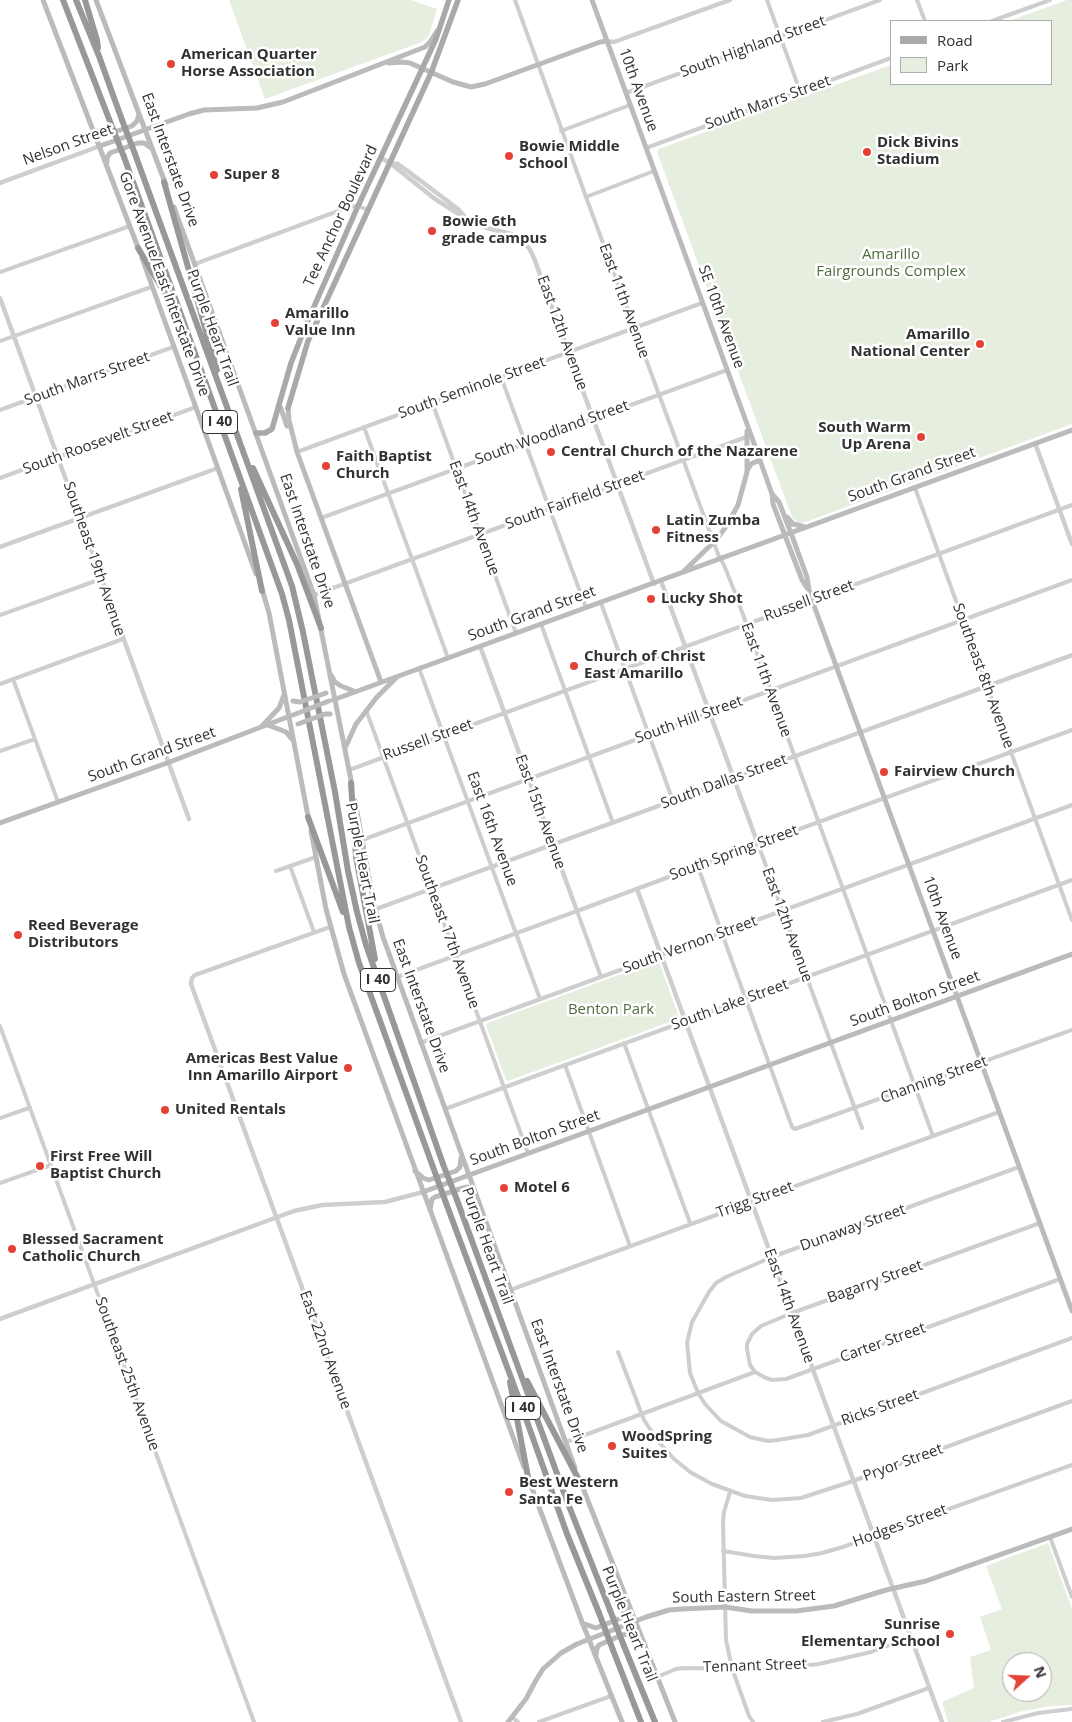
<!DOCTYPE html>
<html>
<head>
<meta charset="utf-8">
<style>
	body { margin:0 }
	#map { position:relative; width:1072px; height:1722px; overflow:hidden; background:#fff; font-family:"Open Sans",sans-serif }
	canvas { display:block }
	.legend { position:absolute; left:890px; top:20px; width:162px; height:65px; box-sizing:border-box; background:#fff; border:1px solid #adadad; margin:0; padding:6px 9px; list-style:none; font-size:15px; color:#313131 }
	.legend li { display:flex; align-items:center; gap:10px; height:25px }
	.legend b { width:25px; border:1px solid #adadad }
	.north { position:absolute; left:1002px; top:1652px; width:50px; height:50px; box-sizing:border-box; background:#fff; border:1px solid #adadad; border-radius:50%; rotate:70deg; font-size:14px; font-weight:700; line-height:20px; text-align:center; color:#313131 }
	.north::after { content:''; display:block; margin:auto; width:18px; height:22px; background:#e54237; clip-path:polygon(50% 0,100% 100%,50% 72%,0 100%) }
</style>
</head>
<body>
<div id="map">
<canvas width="1072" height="1722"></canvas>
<ul class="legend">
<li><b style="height:6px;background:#a9a9a9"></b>Road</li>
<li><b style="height:14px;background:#e6eee0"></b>Park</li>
</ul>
<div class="north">N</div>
</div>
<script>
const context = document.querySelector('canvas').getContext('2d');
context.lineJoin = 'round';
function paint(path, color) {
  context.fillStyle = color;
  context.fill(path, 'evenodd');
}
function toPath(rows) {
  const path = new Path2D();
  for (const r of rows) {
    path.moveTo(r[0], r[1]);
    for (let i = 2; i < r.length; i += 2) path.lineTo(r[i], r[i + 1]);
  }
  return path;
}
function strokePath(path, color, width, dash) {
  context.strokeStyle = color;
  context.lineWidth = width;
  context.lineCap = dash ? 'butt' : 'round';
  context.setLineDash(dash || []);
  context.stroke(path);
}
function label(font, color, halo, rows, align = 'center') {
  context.font = font + ' "Open Sans",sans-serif';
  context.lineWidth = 5;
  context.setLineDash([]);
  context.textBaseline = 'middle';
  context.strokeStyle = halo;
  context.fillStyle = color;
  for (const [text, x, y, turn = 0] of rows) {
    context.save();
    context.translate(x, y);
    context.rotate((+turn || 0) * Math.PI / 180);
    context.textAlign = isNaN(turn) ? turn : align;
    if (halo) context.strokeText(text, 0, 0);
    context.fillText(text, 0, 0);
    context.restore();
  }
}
paint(toPath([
	[229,0,411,0,437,9,430,33,427,38,422,42,265,99],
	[1067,0,1072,0,1072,424,800,524,792,517,657,152,659,149,702,133,891,65,891,84,1051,84,1051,21,1009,21],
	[657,961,659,962,679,1017,678,1019,508,1081,506,1080,486,1025,487,1023],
	[1048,1543,1072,1609,1072,1705,1050,1706,1023,1711,989,1722,948,1722,942,1702,974,1688,970,1657,991,1650,980,1617,1002,1609,986,1566],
	[1012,1662,1042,1662,1042,1692,1012,1692]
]), '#e6eee0');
strokePath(toPath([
	[515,0,586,197,718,554,724,565,734,590,933,1136],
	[767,0,800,91],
	[917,0,925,21],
	[992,21,1050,0],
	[626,93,880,0],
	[561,131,630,105],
	[646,148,891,58],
	[586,197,654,171],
	[195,264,349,207,358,206,368,210],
	[0,272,130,226],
	[0,341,151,287],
	[501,377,586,608],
	[432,402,516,633],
	[0,410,173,347],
	[364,427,448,658],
	[297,452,702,303],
	[0,478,196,407],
	[915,488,1072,920],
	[321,518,727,370],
	[314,595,749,436],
	[601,603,673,801],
	[0,615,101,579],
	[541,624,613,823],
	[419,668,540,999],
	[13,679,58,802],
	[0,684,123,639],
	[366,710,528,1153],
	[0,751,35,739],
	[349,770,1072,505],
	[362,840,1072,580],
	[290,866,314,932],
	[698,867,792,1127,795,1129,1072,1030],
	[276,871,316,857],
	[397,977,577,911,601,977],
	[0,1026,254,1722],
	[420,1043,1072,805],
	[624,1043,690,1223],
	[565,1065,630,1246],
	[445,1109,1072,880],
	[0,1118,29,1108],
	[862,1128,758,844,1072,730],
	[1019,1167,772,1257,726,1277,716,1283,709,1292,692,1322,687,1343,690,1373,698,1393,705,1404,721,1421,750,1437,768,1441,778,1440,808,1435,1072,1338],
	[0,1183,51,1165],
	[1040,1223,792,1313,761,1326,752,1334,747,1344,747,1349,750,1365,755,1372,766,1378,772,1380,786,1379,1060,1279],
	[510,1290,999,1112],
	[618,1352,644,1420,658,1441,674,1459,690,1472,712,1484,745,1496,772,1500,801,1498,853,1481,1072,1401],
	[566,1442,755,1372],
	[730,1492,724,1512,723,1522,726,1640,732,1668,749,1716,753,1722],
	[1050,1537,1072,1597],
	[723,1551,754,1556,774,1558,805,1556,822,1553,843,1547,1072,1465],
	[657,1677,676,1669,683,1668,766,1669,819,1664,871,1652,911,1637],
	[513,1718,518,1722],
	[539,1722,611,1696],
	[823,1722,857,1714,929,1688],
	[1003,1722,1038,1713,1072,1709]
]), '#cecece', 4);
strokePath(toPath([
	[607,41,614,42,730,0],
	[381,158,390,163,435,199,468,220,487,228,511,234,519,238,529,248,534,258,654,584],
	[390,163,398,164,409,172,458,209,465,217],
	[0,183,100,146],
	[0,298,189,819],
	[1035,443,1072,544],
	[0,547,218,468],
	[480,646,577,911,758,844,661,581],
	[637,889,942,1722],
	[376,909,1072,655],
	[330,927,195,975,192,978,191,984,461,1722],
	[0,1319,294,1211,322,1205,385,1202,423,1192]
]), '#cecece', 4.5);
strokePath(toPath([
	[43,0,139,250],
	[96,0,166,185],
	[592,0,751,435,772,494,773,504,802,580,807,588],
	[389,63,402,62,410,63,453,82,471,87,485,84,600,42,607,41],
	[96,131,100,134,105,135,132,126,137,121,139,114],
	[100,146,189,114,204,110,257,108,283,102,425,47,430,42,437,31],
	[107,162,107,158,110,153,138,143,144,143,151,148],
	[174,207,314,595,352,785],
	[142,258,256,574],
	[280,406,287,426],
	[288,408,289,420,297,452,381,682],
	[748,469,751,464,760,460],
	[772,494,779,502,791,533,807,577,809,590,812,600,1072,1311],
	[787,517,793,524,805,527],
	[684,571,717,539,727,525,738,505,747,472,747,431],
	[262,589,269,613,309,821],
	[331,675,335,682,341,686,354,691],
	[333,700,1072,430],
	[268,725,286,732,292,739],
	[262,726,279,708,284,695],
	[345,748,356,724,377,697,396,678],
	[355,801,374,905,383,937,575,1468],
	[0,823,167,763,290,716],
	[311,831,326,909,344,974,524,1467],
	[415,1171,423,1178,429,1180,456,1171,460,1167,461,1158],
	[423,1192,1072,954],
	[430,1210,432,1199,435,1197,463,1188,468,1187,475,1194],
	[527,1475,582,1622,622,1722],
	[579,1478,675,1722],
	[582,1623,596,1628,621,1618,628,1605],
	[596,1655,597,1648,599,1645,622,1635,635,1633,640,1638],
	[508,1722,526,1699,535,1682,543,1669,561,1653,577,1644,646,1617,669,1610,682,1609,725,1607,752,1611,796,1611,834,1606,886,1590,926,1581,1072,1529]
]), '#bbb', 5);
strokePath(toPath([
	[288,408,308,341,431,73,458,0],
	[256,433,265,433,272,429,291,363,306,325,358,206,436,39,449,0]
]), '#a9a9a9', 5.5);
strokePath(toPath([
	[63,0,111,124],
	[76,0,99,56,122,120],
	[85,0,97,40,98,48],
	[135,154,292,586,303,632,335,792,348,871,357,912,366,945,443,1164],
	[124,157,282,594,289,620,349,927,359,963,433,1167],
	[164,182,217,370],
	[138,248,173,307,183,330],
	[253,468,297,564,321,628],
	[241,489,262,591],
	[351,783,356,857,375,959],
	[308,817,343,912],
	[457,1200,567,1501,610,1610],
	[446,1203,519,1399,567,1534,599,1613],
	[527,1381,580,1482],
	[510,1382,528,1477],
	[624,1646,655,1722],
	[613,1650,641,1722]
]), '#989898', 6);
strokePath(toPath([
	[293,701,300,702,326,693],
	[293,715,329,701],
	[298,724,325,714,330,714]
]), '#bbb', 5);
strokePath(toPath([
	[122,120,135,154],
	[111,124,124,157],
	[443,1164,457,1200],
	[433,1167,446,1203],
	[610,1610,624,1646],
	[599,1613,613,1650]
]), '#989898', 6);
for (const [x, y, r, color] of [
	[171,64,5,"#e54237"],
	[867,152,5,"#e54237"],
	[509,156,5,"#e54237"],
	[214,175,5,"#e54237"],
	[432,231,5,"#e54237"],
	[275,323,5,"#e54237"],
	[980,344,5,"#e54237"],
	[921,437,5,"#e54237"],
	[551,452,5,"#e54237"],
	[326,466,5,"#e54237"],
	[656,530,5,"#e54237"],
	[651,599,5,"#e54237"],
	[574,666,5,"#e54237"],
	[884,772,5,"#e54237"],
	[18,935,5,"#e54237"],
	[348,1068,5,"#e54237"],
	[165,1110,5,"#e54237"],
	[40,1166,5,"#e54237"],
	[504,1188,5,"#e54237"],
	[12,1249,5,"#e54237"],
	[612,1446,5,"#e54237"],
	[509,1492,5,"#e54237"],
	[950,1634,5,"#e54237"]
]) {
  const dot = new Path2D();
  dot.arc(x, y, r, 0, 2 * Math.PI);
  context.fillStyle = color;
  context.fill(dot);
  strokePath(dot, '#fff', 2);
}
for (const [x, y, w] of [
	[220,422,35],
	[378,980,35],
	[523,1408,35]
]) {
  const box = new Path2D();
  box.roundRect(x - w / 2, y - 11.5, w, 23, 4);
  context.fillStyle = '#fff';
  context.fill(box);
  strokePath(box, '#313131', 1);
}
label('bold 14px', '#313131', null, [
	["I 40",220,422],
	["I 40",378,980],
	["I 40",523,1408]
]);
label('15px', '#313131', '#fff', [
	["South Highland Street",753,47,-20],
	["10th Avenue",638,90,70],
	["South Marrs Street",768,103,-20],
	["Nelson Street",68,145,-20],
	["East Interstate Drive",170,160,70],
	["Tee Anchor Boulevard",341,216,-65],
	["Gore Avenue/East Interstate Drive",164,284,70],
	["East 11th Avenue",624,301,70],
	["SE 10th Avenue",721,317,70],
	["Purple Heart Trail",212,328,70],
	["East 12th Avenue",562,333,70],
	["South Marrs Street",87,379,-20],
	["South Seminole Street",472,388,-20],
	["South Woodland Street",552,433,-20],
	["South Roosevelt Street",98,443,-20],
	["South Grand Street",912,475,-20],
	["South Fairfield Street",575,500,-20],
	["East 14th Avenue",474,518,70],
	["East Interstate Drive",307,541,71],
	["Southeast 19th Avenue",94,559,71],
	["Russell Street",809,601,-20],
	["South Grand Street",532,614,-20],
	["Southeast 8th Avenue",983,676,70],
	["East 11th Avenue",766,680,70],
	["South Hill Street",689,720,-20],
	["Russell Street",428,740,-20],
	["South Grand Street",152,755,-20],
	["South Dallas Street",724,782,-20],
	["East 15th Avenue",540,812,70],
	["East 16th Avenue",492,829,70],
	["South Spring Street",734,853,-20],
	["Purple Heart Trail",362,863,79],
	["10th Avenue",942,918,70],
	["East 12th Avenue",787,925,70],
	["Southeast 17th Avenue",447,932,70],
	["South Vernon Street",690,945,-20],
	["South Bolton Street",915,999,-20],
	["South Lake Street",730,1005,-20],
	["East Interstate Drive",421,1006,70],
	["Channing Street",934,1080,-20],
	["South Bolton Street",535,1138,-20],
	["Trigg Street",755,1200,-20],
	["Dunaway Street",853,1228,-20],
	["Purple Heart Trail",487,1246,70],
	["Bagarry Street",875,1282,-20],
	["East 14th Avenue",789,1306,70],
	["Carter Street",883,1343,-20],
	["East 22nd Avenue",325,1350,70],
	["Southeast 25th Avenue",127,1374,70],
	["East Interstate Drive",559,1386,70],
	["Ricks Street",880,1408,-20],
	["Pryor Street",903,1463,-20],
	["Hodges Street",900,1526,-20],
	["South Eastern Street",744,1597,-1],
	["Purple Heart Trail",629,1624,68],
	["Tennant Street",755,1666,-2]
]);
label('bold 15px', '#313131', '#fff', [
	["American Quarter",181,55],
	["Horse Association",181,72],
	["Dick Bivins",877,143],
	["Stadium",877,160],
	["Bowie Middle",519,147],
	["School",519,164],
	["Super 8",224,175],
	["Bowie 6th",442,222],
	["grade campus",442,239],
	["Amarillo",285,314],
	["Value Inn",285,331],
	["Amarillo",970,335,"right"],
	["National Center",970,352,"right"],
	["South Warm",911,428,"right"],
	["Up Arena",911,445,"right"],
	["Central Church of the Nazarene",561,452],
	["Faith Baptist",336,457],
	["Church",336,474],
	["Latin Zumba",666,521],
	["Fitness",666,538],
	["Lucky Shot",661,599],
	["Church of Christ",584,657],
	["East Amarillo",584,674],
	["Fairview Church",894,772],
	["Reed Beverage",28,926],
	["Distributors",28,943],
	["Americas Best Value",338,1059,"right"],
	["Inn Amarillo Airport",338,1076,"right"],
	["United Rentals",175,1110],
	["First Free Will",50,1157],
	["Baptist Church",50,1174],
	["Motel 6",514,1188],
	["Blessed Sacrament",22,1240],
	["Catholic Church",22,1257],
	["WoodSpring",622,1437],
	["Suites",622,1454],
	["Best Western",519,1483],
	["Santa Fe",519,1500],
	["Sunrise",940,1625,"right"],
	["Elementary School",940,1642,"right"]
], 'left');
label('15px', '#4e6e3e', '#fff', [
	["Amarillo",891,255],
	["Fairgrounds Complex",891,272],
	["Benton Park",611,1010]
]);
</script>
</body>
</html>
